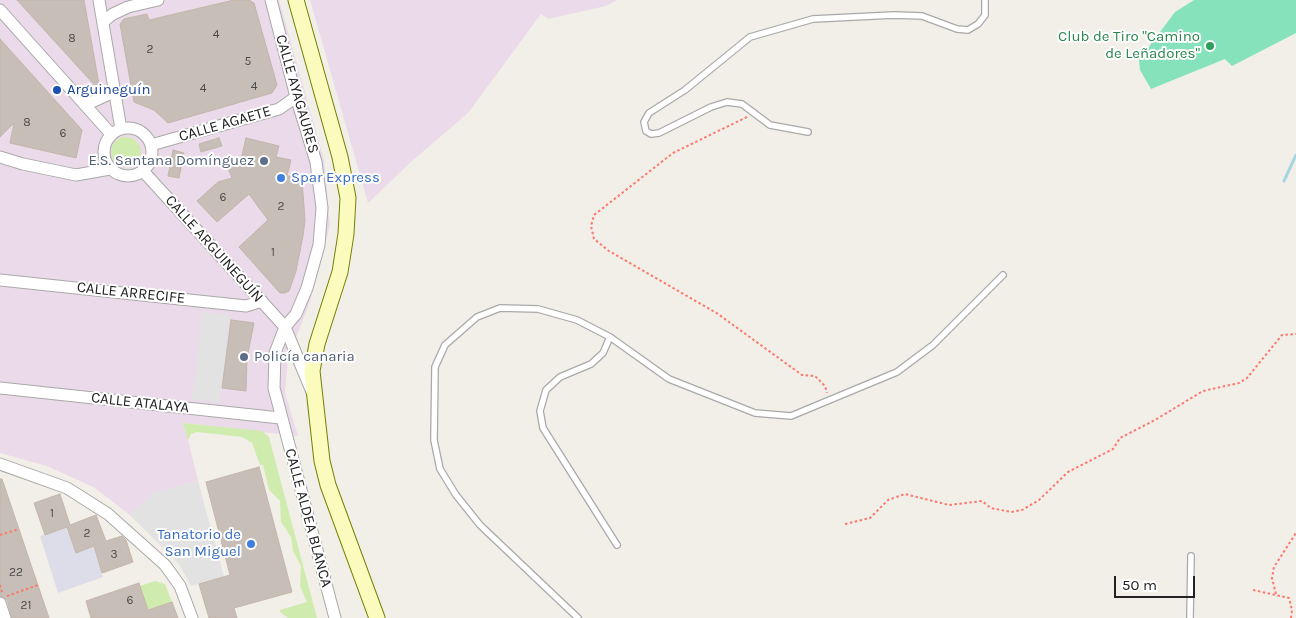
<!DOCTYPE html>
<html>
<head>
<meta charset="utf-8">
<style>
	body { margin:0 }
	#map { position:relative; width:1296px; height:618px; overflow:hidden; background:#f2efe9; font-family:Karla,sans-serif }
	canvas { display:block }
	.scale { position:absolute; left:1114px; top:576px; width:81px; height:22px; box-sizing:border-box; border:2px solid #222; border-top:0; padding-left:6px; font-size:15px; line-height:18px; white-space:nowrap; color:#222; -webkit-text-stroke:4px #fff; paint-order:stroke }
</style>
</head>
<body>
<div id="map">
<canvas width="1296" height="618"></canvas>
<div class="scale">50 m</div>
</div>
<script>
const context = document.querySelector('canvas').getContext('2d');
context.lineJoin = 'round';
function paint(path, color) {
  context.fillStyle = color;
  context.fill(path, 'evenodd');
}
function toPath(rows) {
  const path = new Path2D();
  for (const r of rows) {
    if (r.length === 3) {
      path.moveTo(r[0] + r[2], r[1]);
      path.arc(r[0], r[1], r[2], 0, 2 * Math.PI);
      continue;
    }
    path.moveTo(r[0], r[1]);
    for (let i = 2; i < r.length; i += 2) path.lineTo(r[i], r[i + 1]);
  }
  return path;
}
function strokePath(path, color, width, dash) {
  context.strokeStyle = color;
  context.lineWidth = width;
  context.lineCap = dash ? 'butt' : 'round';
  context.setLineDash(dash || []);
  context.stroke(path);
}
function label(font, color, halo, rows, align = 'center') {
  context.font = font + ' Karla,sans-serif';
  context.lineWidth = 4;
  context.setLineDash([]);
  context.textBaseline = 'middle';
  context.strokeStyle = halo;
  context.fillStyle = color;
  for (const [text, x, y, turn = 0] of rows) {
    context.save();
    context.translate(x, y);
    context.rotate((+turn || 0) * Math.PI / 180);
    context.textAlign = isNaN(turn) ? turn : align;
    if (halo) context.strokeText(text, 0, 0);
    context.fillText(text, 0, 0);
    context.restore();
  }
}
paint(toPath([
	[0,0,279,0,324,160,330,225,310,302,288,358,285,393,298,436,184,423,198,481,153,493,130,515,95,488,47,466,0,453],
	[310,0,617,0,606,6,548,19,541,14,468,113,412,161,368,203]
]), '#ebdae9');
paint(toPath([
	[126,152,15],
	[183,423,262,431,269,437,317,618,288,618,280,612,280,610,307,602,300,586,301,566,293,551,291,537,281,522,280,501,269,490,263,465,260,465,252,443,242,437,197,432,191,434,188,440],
	[155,581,165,584,172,602,148,610,140,586]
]), '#cfecae');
paint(toPath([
	[1194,0,1296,0,1296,33,1232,66,1225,59,1151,89,1140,70,1139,60,1175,12]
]), '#85e2bb');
paint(toPath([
	[202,312,230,315,220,403,192,399],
	[198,481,224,577,191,586,179,564,130,515,153,493]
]), '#e2e2e2');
paint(toPath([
	[67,527,76,553,95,546,103,577,58,593,40,536]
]), '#dcdde8');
strokePath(toPath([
	[1284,181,1296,155]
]), '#a8d6e0', 3);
const building = toPath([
	[17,0,84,0,100,90,99,90,17,0],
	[234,0,249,0,254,3,277,85,272,93,168,123,154,110,134,102,120,24,124,19,147,14,149,20,234,0],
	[0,39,82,130,76,158,10,143,14,123,0,137,0,39],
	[219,138,222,146,201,152,199,144,219,138],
	[246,138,279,146,276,157,291,160,287,176,294,176,296,182,302,180,305,220,303,236,296,271,289,291,285,293,280,293,239,247,268,220,249,194,217,222,197,201,218,182,232,178,228,168,240,164,246,138],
	[173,150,184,153,179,178,168,176,173,150],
	[231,320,254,323,247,358,246,391,222,388,231,320],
	[259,467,292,592,234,608,237,618,209,618,199,584,230,575,206,482,259,467],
	[0,479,2,479,49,618,12,618,7,600,0,596,0,479],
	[60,494,70,525,96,515,106,541,122,536,126,540,133,562,102,573,94,546,76,553,67,527,45,535,34,503,60,494],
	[139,583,148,610,172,602,178,618,91,618,86,601,139,583]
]);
paint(building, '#c7beb7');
strokePath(building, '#c4b5aa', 1);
const lane = toPath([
	[808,132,770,125,742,104,727,102,711,107,659,133,651,134,646,131,644,122,649,113,685,90,750,37,813,19,894,15,922,16,957,29,968,30,978,24,985,15,985,0],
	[610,337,603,353,591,364,560,377,546,390,540,411,543,428,617,545],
	[578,618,480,525,456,495,440,469,434,440,435,367,445,345,477,317,500,308,538,309,577,320,610,337,669,379,755,413,791,416,897,372,933,345,1003,275],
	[1190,618,1191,556]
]);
const street = toPath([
	[99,0,121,129],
	[271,0,296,97,316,162,322,208,319,245,307,288,296,314,285,327,275,353,274,388,335,618],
	[0,10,111,134],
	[103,22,113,14,128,7,158,0],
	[85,105,107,95,114,89],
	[128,152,24],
	[151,145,279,109,296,97],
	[0,157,23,164,76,175,110,169],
	[143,171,285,327,312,392],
	[0,280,246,306,262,301],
	[0,388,280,418],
	[0,464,67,488,108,514,165,565,180,586,192,618],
	[0,603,5,618]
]);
const secondary = toPath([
	[296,0,340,157,348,198,346,234,340,272,317,344,312,371,322,461,328,485,377,618]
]);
strokePath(lane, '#a9a9a9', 8);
strokePath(street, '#a9a9a9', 13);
strokePath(secondary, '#778002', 17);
strokePath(toPath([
	[747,117,673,153,594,215,591,226,594,239,609,251,718,314,802,375,815,376,825,386,827,393],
	[845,524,870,518,888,500,905,494,949,505,982,501,991,508,1011,512,1022,510,1039,500,1068,472,1113,449,1120,438,1155,420,1203,391,1239,383,1247,378,1282,335,1296,334],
	[0,535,19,529],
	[0,585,2,592],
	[1253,590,1289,598,1292,610,1291,618],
	[1276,594,1272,578,1274,567,1296,533],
	[7,596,38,585]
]), '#fd786e', 2, [2.5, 2.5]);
strokePath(lane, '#fff', 5.5);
strokePath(street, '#fff', 11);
strokePath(secondary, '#fbfbbd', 15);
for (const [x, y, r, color] of [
	[1210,46,5,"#2e9e5b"],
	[57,90,5,"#1a4fb4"],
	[264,161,5,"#5c6f8a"],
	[281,178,5,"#3f7fe0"],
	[244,357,5,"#5c6f8a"],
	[251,544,5,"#3f7fe0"]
]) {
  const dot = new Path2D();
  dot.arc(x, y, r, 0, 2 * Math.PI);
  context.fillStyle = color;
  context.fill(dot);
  strokePath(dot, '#fff', 2);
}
label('12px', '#4b4947', null, [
	["4",216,35],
	["8",72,39],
	["2",150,50],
	["5",248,62],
	["4",254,87],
	["4",203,89],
	["8",27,123],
	["6",63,134],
	["6",223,198],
	["2",281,207],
	["1",273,253],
	["1",52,514],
	["2",87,534],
	["3",114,555],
	["22",16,573],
	["6",130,601],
	["21",26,606]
]);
label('15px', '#27864d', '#fff', [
	["Club de Tiro \"Camino",1200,37],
	["de Leñadores\"",1200,54]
], 'right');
label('15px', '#164399', '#fff', [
	["Arguineguín",67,90]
], 'left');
label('15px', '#222', '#fff', [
	["CALLE AYAGAURES",297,94,74],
	["CALLE AGAETE",225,124,-16],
	["CALLE ARGUINEGUÍN",214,249,48],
	["CALLE ARRECIFE",131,293,6],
	["CALLE ATALAYA",140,403,6],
	["CALLE ALDEA BLANCA",308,518,75]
]);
label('15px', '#4e5e75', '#fff', [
	["E.S. Santana Domínguez",254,161],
	["Policía canaria",254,357,"left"]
], 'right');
label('15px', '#366cbe', '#fff', [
	["Spar Express",291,178],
	["Tanatorio de",241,535,"right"],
	["San Miguel",241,552,"right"]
], 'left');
</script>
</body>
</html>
